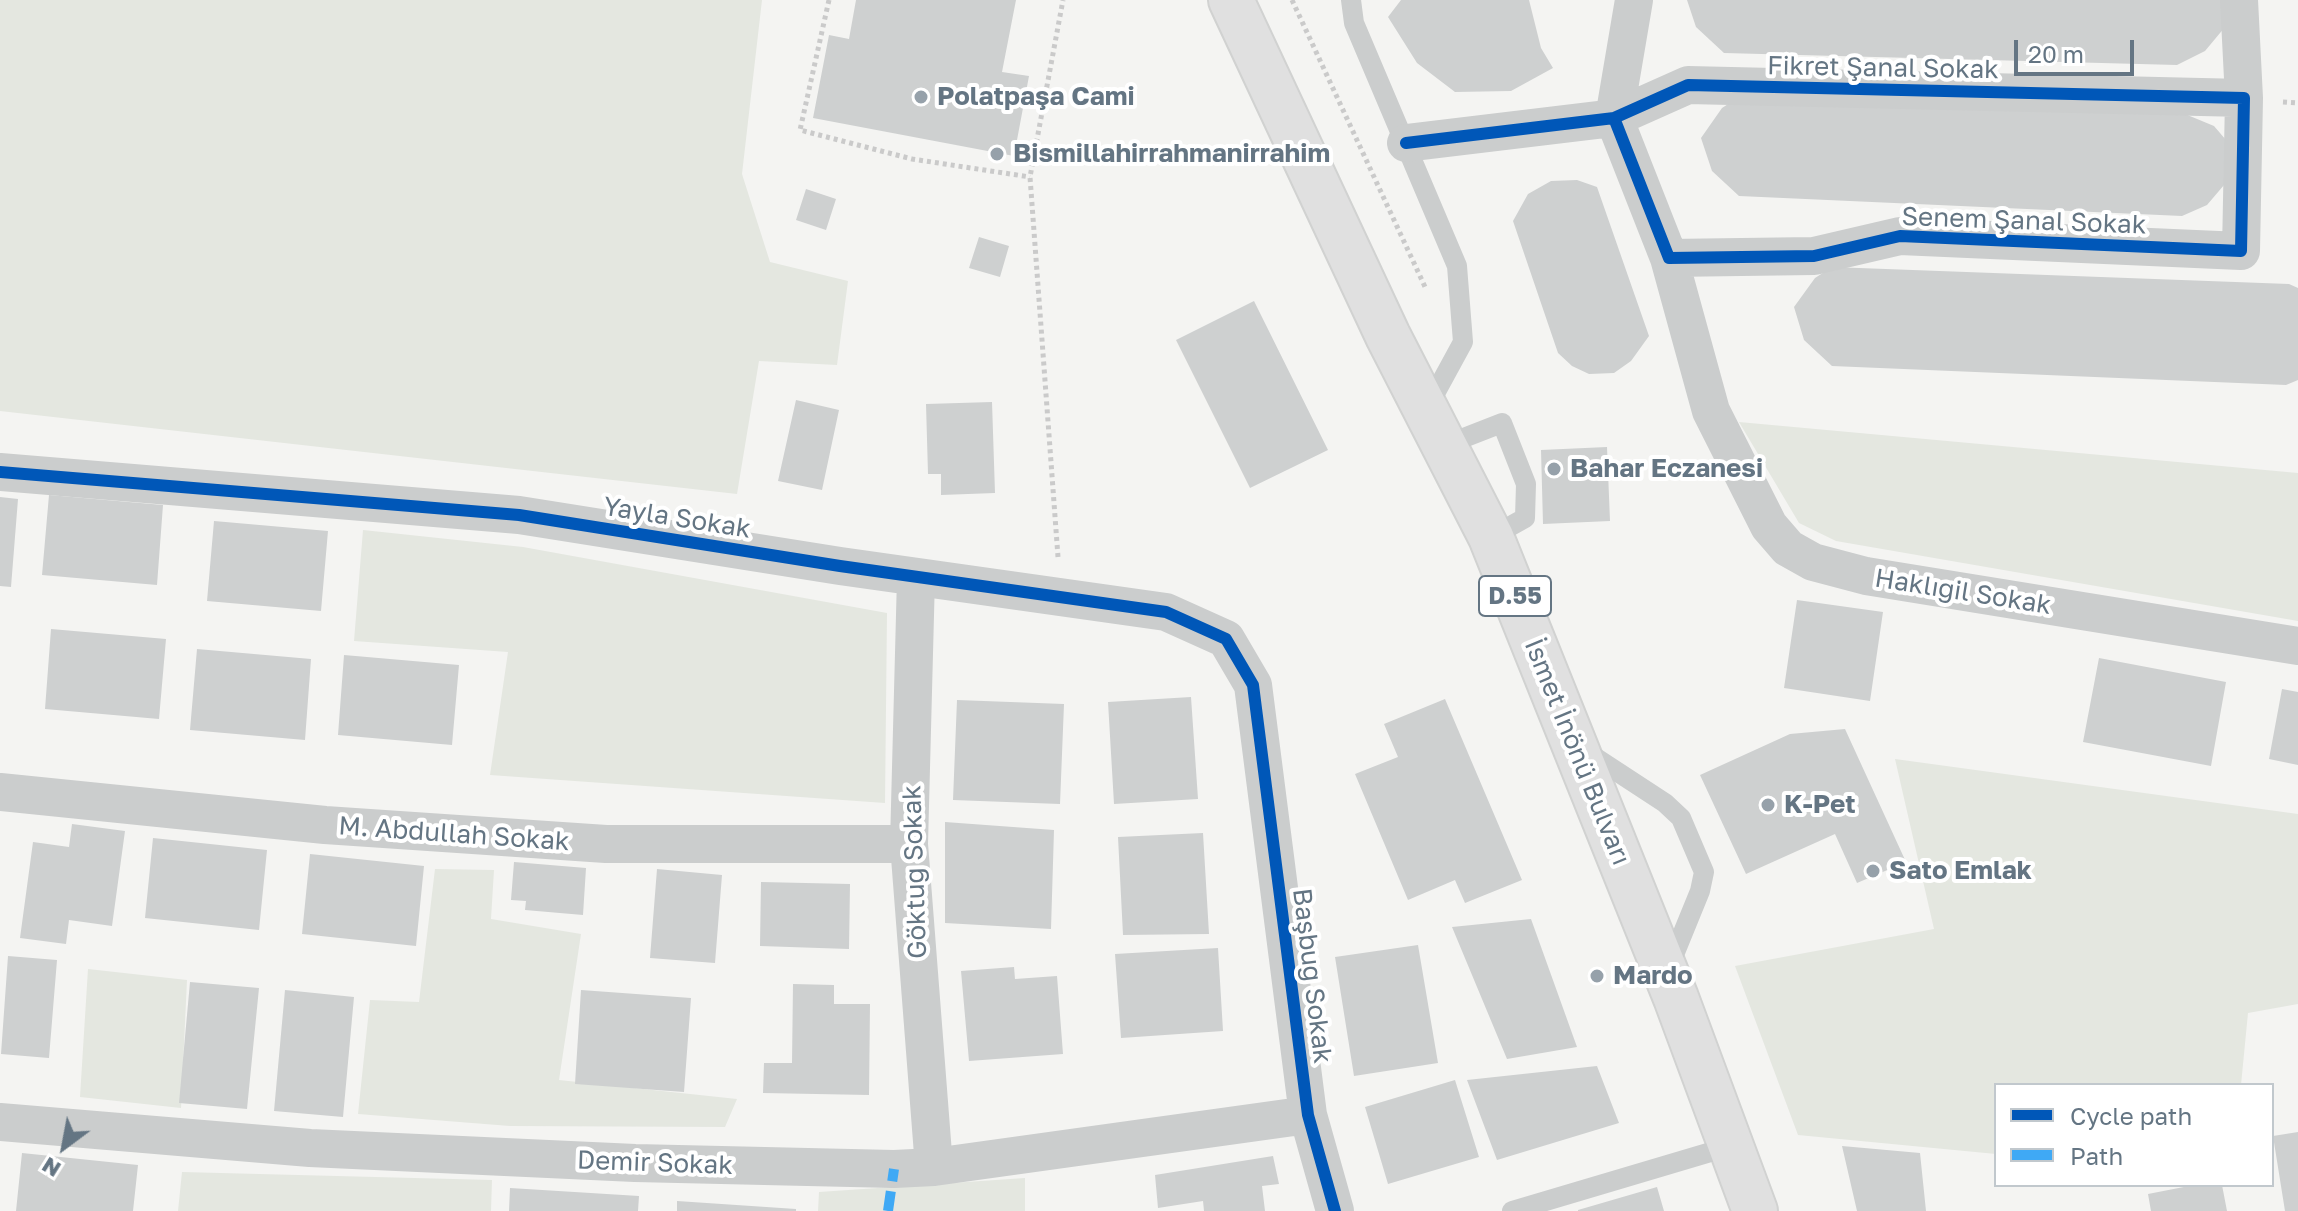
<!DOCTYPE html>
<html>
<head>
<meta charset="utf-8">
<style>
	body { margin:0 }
	#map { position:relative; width:2298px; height:1211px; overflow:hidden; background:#f4f4f2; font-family:"Golos Text",sans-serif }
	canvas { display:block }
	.legend { position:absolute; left:1994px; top:1083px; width:280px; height:104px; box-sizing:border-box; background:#fff; border:2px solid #c1c8cd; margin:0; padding:10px 14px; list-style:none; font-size:24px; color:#647583 }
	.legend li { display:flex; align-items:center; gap:16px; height:40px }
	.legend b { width:40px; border:2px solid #c1c8cd }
	.north { position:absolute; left:24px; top:1107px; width:80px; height:80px; -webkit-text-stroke:6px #fff; paint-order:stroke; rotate:212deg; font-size:22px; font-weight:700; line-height:32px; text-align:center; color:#647583 }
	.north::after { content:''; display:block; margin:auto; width:28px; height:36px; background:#647583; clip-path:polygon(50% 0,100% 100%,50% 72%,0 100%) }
	.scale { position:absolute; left:2014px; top:40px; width:120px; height:36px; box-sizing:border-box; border:4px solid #647583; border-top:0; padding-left:10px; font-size:24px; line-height:28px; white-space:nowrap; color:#647583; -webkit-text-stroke:6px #fff; paint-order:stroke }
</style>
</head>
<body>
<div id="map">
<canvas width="2298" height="1211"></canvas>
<ul class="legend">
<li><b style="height:10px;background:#0057b8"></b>Cycle path</li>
<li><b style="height:10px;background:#3fa9f5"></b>Path</li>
</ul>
<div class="north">N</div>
<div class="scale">20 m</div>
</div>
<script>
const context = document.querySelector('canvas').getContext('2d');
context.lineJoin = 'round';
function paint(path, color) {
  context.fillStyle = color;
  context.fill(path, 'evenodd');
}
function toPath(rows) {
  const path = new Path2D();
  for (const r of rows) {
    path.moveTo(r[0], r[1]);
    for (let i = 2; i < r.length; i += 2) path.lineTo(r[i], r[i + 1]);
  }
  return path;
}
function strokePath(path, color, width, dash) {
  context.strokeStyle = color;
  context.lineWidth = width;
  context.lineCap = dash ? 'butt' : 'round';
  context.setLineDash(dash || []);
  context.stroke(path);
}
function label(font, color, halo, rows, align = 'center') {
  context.font = font + ' "Golos Text",sans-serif';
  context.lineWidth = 8;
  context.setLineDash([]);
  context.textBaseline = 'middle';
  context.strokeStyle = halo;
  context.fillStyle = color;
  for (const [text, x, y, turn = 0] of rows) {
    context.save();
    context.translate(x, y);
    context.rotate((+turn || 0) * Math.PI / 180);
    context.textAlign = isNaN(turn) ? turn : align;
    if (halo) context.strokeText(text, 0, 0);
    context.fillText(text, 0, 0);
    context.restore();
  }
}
paint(toPath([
	[0,0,762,0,742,174,770,262,848,281,837,365,759,361,737,494,0,411],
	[1739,422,2298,473,2298,621,1836,541,1799,523],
	[363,530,523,547,887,613,885,803,490,775,508,652,354,641],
	[1895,759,2298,814,2298,1004,2248,1013,2241,1085,1996,1085,1996,1154,1798,1135,1735,966,1934,929],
	[435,869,494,870,491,919,581,934,559,1080,737,1099,725,1127,510,1126,358,1114,370,1000,419,1002],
	[88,969,187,980,181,1108,80,1097],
	[182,1172,492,1180,491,1211,178,1211],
	[1025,1178,1025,1211,818,1211,819,1192]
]), '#e4e7e0');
paint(toPath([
	[856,0,1016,0,1002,72,1029,76,1014,156,813,118,829,35,849,39],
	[1401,0,1529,0,1541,48,1553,68,1511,91,1455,92,1417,63,1388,17],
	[1687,0,2222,0,2225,27,2205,51,2177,65,1724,53,1696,27],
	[1739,97,2185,114,2214,126,2226,140,2230,178,2207,205,2182,216,1739,196,1712,171,1701,138,1722,108],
	[1577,180,1597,187,1649,336,1631,361,1614,373,1589,374,1572,366,1558,353,1513,221,1528,194,1551,181],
	[806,189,836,199,826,230,796,220],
	[979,237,1009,246,1000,277,969,268],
	[1832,267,2289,284,2298,288,2298,380,2286,385,1832,366,1804,340,1794,307,1815,278],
	[1254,301,1328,450,1250,488,1176,340],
	[796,400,839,410,822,490,778,481],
	[992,402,995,493,941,495,941,474,928,474,926,404],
	[1607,447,1610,521,1543,524,1541,450],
	[49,495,163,505,157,585,42,575],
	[0,497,18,499,11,587,0,586],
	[214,521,328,531,321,611,207,601],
	[1797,600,1883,612,1870,701,1784,688],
	[51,629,166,639,159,719,45,709],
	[197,649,311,659,305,740,190,730],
	[344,655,459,665,452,745,338,735],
	[2099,658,2226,682,2211,766,2083,742],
	[2282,689,2298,692,2298,765,2269,759],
	[1191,697,1198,799,1114,804,1108,702],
	[1445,699,1522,880,1465,903,1455,880,1408,900,1355,774,1398,757,1384,724],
	[957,700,1064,704,1060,804,953,800],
	[1845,729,1906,862,1857,883,1835,834,1746,874,1700,775,1790,734],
	[945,822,1054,830,1051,929,945,923],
	[72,824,125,831,112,926,69,920,66,944,20,938,33,842,69,847],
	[1203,833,1209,934,1123,935,1118,837],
	[153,838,267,850,259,930,145,918],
	[310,854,424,866,416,946,302,934],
	[514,862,586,868,583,915,525,910,526,901,511,900],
	[657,869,722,875,715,963,650,958],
	[761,882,850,884,849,949,760,946],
	[1531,919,1577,1047,1507,1059,1452,927],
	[1418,945,1438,1063,1354,1076,1335,957],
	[1218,948,1223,1031,1121,1038,1115,954],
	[8,956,57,960,49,1058,1,1054],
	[1014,967,1015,979,1057,976,1063,1054,969,1061,961,971],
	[190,982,259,988,247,1109,179,1103],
	[793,984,834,985,834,1004,870,1004,869,1095,763,1093,764,1063,792,1063],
	[285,990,354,997,343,1117,274,1111],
	[581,990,691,998,684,1092,575,1084],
	[1597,1066,1619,1123,1497,1160,1467,1080],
	[1455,1080,1479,1157,1388,1184,1365,1107],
	[2298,1132,2298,1211,2285,1211,2273,1136],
	[1842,1146,1920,1153,1926,1211,1857,1211],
	[22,1153,138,1165,133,1211,16,1211],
	[1273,1156,1279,1184,1262,1186,1265,1211,1204,1211,1203,1201,1158,1208,1155,1175],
	[2194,1185,2222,1185,2227,1211,2151,1211,2148,1194],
	[1657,1187,1664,1211,1578,1211,1578,1210],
	[510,1188,639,1196,638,1211,509,1211],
	[677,1201,796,1209,796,1211,677,1211]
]), '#ced0d0');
const primary = toPath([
	[1231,0,1388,336,1491,537,1676,998,1755,1211]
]);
strokePath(primary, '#d1d2d1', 48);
strokePath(toPath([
	[829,0,800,130,912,159,1030,177],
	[1292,0,1426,289],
	[2283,102,2298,103],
	[1058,557,1030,177,1063,0]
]), '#cacaca', 5, [4, 4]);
strokePath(toPath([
	[1351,0,1354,23,1457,266,1463,342,1426,410],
	[1443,446,1502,423,1526,484,1525,518,1491,537],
	[1584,750,1665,803,1681,818,1704,872,1700,891,1669,967],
	[1512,1211,1731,1146]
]), '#cbcdcd', 20);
strokePath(toPath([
	[2239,0,2244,98],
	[1614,118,1634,0],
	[1406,143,1614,118,1688,85,2244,98,2241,251,1900,236,1814,256,1669,258,1614,118],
	[1669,258,1711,411,1769,526,1788,548,1813,562,1866,576,2298,646],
	[0,472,519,515,840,566,1166,612,1226,639,1253,685,1308,1115,1335,1211],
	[916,577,909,844,934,1167],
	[0,792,325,825,606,844,909,844],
	[0,1122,310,1148,635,1163,894,1169,934,1167,1308,1115]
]), '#cbcdcd', 38);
strokePath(primary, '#e0e0e0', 44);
strokePath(toPath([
	[888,1211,894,1169]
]), '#3fa9f5', 10, [20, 10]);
strokePath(toPath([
	[1406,143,1614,118,1688,85,2244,98,2241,251,1900,236,1814,256,1669,258,1614,118],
	[0,472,519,515,840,566,1166,612,1226,639,1253,685,1308,1115,1335,1211]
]), '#0057b8', 12);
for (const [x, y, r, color] of [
	[921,97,8,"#96a1aa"],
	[997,154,8,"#96a1aa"],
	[1554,469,8,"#96a1aa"],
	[1768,805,8,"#96a1aa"],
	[1873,871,8,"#96a1aa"],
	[1597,976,8,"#96a1aa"]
]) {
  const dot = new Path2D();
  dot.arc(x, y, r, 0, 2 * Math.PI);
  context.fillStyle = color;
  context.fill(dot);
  strokePath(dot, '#fff', 3);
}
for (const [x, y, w] of [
	[1515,596,72]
]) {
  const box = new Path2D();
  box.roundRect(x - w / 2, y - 20, w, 40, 6);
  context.fillStyle = '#fff';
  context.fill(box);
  strokePath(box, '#647583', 2);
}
label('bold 24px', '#647583', null, [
	["D.55",1515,596]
]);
label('26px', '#647583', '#fff', [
	["Fikret Şanal Sokak",1883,68,1],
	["Senem Şanal Sokak",2024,221,2],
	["Yayla Sokak",677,518,9],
	["Haklıgil Sokak",1963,592,9],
	["İsmet İnönü Bulvarı",1577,752,68],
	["M. Abdullah Sokak",454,834,4],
	["Göktuğ Sokak",915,872,-92],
	["Başbuğ Sokak",1312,976,83],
	["Demir Sokak",655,1163,2]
]);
label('bold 26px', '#647583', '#fff', [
	["Polatpaşa Cami",937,97],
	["Bismillahirrahmanirrahim",1013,154],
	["Bahar Eczanesi",1570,469],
	["K-Pet",1784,805],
	["Sato Emlak",1889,871],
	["Mardo",1613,976]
], 'left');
</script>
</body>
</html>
